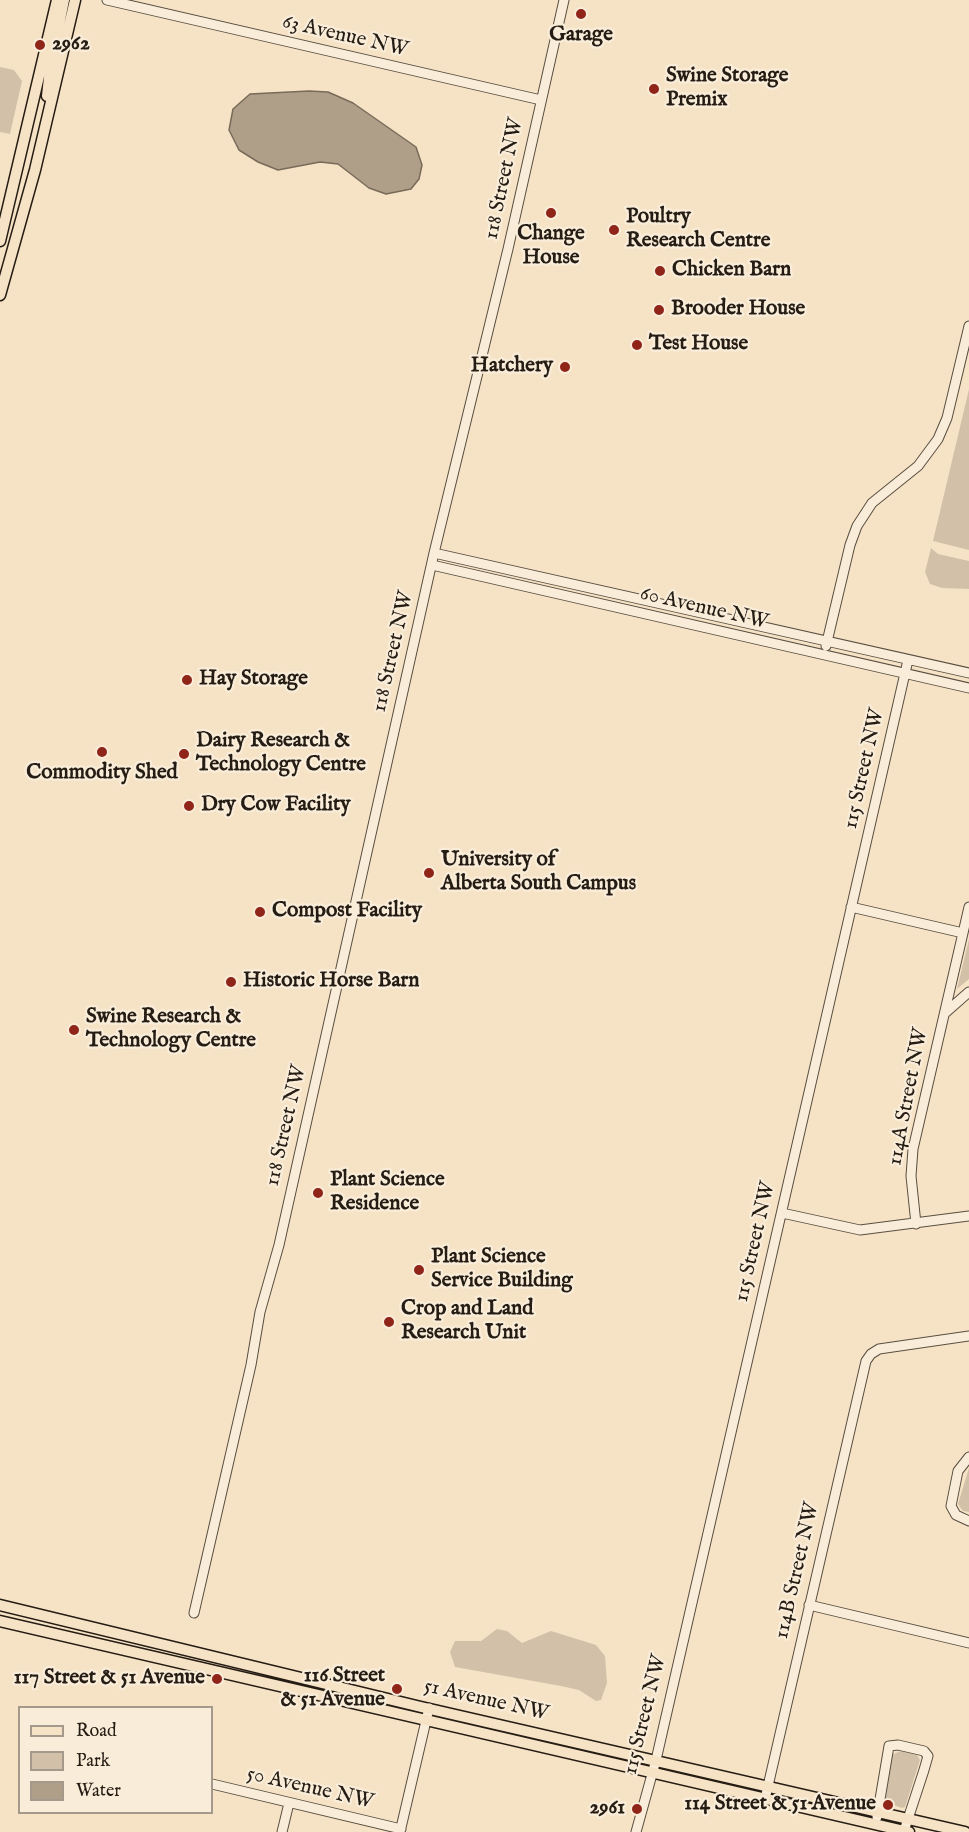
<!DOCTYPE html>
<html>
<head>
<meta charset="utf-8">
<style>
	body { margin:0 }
	#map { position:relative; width:969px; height:1832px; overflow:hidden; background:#f6e3c6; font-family:"IM FELL English",serif }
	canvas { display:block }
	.legend { position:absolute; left:18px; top:1706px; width:195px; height:108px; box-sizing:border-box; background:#f9edda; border:2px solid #a4998a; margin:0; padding:8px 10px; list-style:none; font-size:18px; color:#251c13 }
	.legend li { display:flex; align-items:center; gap:12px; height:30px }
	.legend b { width:30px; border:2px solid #a4998a }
</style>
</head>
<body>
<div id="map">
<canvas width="969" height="1832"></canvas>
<ul class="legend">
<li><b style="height:8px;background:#f6e3c6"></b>Road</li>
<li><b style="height:16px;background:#d2c1a8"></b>Park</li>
<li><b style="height:16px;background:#af9f89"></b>Water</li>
</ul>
</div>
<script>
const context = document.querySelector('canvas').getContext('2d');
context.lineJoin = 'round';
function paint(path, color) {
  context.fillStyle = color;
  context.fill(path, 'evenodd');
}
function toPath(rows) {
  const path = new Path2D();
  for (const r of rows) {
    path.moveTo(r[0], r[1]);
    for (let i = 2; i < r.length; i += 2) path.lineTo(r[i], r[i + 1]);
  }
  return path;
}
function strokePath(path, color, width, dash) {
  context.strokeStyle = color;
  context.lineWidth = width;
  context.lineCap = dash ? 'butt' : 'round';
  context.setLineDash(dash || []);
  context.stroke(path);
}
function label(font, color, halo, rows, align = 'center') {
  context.font = font + ' "IM FELL English",serif';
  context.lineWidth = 4.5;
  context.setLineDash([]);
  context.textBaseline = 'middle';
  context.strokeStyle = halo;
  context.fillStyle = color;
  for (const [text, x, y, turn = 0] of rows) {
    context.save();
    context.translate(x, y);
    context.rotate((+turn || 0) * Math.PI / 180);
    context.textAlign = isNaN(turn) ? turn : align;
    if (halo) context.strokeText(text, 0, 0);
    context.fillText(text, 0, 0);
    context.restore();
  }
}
paint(toPath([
	[0,67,14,70,22,81,10,134,0,132],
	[969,389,969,550,933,541],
	[931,548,938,554,969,561,969,589,942,588,930,584,925,572],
	[969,939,969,979,957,989],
	[969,1468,969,1512,963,1511,958,1504],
	[497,1629,507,1631,522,1643,551,1631,596,1645,605,1656,607,1683,601,1700,596,1701,579,1690,561,1686,455,1667,450,1652,455,1641,481,1641],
	[900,1751,917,1755,920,1760,905,1807,902,1808,885,1802,892,1755]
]), '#d2c1a8');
const water = toPath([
	[309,91,328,92,353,103,416,147,422,165,419,179,411,189,386,194,369,188,338,164,320,162,278,170,258,162,239,150,229,130,233,109,250,94,309,91]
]);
paint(water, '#af9f89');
strokePath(water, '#786b5a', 1.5);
const minor = toPath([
	[107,0,541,100],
	[434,553,969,673],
	[432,565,969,688],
	[826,646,850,545,857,526,872,503,918,466,938,439,947,418,969,326],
	[851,907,963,933],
	[945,1013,969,992],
	[782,1213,860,1230,969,1216],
	[916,1224,911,1176,913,1149,969,907],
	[969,1457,958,1471,951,1506,956,1515,969,1521],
	[809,1605,969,1643],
	[194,1613,251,1365,260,1312,279,1245,434,553,508,249,564,0],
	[212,1784,401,1829],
	[765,1799,866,1361,871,1354,879,1349,969,1336],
	[877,1817,889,1746,898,1745,924,1751,928,1756,924,1770,904,1831],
	[282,1832,289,1803],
	[400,1832,429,1708],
	[636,1832,656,1760,908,660]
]);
const major = toPath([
	[47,96,50,69,64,0],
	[0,241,57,0],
	[0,295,35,170,75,0],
	[0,1605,421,1707,965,1832],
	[0,1621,909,1832]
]);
strokePath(minor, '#594e40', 11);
strokePath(major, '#251c13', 13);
strokePath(minor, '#f9edda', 9);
strokePath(major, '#f6e3c6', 10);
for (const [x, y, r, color] of [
	[581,14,6,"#8f2418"],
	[40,45,6,"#8f2418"],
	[654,89,6,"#8f2418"],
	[551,213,6,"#8f2418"],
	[614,230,6,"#8f2418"],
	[660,271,6,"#8f2418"],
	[659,310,6,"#8f2418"],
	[637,345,6,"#8f2418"],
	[565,367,6,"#8f2418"],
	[187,680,6,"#8f2418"],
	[102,752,6,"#8f2418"],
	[184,754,6,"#8f2418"],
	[189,806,6,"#8f2418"],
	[429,873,6,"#8f2418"],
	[260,912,6,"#8f2418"],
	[231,982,6,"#8f2418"],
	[74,1030,6,"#8f2418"],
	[318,1193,6,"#8f2418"],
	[419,1270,6,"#8f2418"],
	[389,1322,6,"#8f2418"],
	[217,1679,6,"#8f2418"],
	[397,1689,6,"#8f2418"],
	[888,1805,6,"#8f2418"],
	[637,1809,6,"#8f2418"]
]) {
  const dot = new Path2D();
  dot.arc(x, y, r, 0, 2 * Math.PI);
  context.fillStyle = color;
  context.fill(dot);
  strokePath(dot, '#f9edda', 2);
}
label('bold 21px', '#251c13', '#f9edda', [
	["Garage",581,36,"center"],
	["2962",52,45],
	["Swine Storage",666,77],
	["Premix",666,101],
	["Poultry",626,218],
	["Research Centre",626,242],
	["Change",551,235,"center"],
	["House",551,259,"center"],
	["Chicken Barn",672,271],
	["Brooder House",671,310],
	["Test House",649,345],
	["Hatchery",553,367,"right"],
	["Hay Storage",199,680],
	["Dairy Research &",196,742],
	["Technology Centre",196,766],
	["Commodity Shed",102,774,"center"],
	["Dry Cow Facility",201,806],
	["University of",441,861],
	["Alberta South Campus",441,885],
	["Compost Facility",272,912],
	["Historic Horse Barn",243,982],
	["Swine Research &",86,1018],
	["Technology Centre",86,1042],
	["Plant Science",330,1181],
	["Residence",330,1205],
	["Plant Science",431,1258],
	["Service Building",431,1282],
	["Crop and Land",401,1310],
	["Research Unit",401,1334],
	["116 Street",385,1677,"right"],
	["& 51 Avenue",385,1701,"right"],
	["117 Street & 51 Avenue",205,1679,"right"],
	["114 Street & 51 Avenue",876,1805,"right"],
	["2961",625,1809,"right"]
], 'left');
label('21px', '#251c13', '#f9edda', [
	["63 Avenue NW",345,37,13],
	["118 Street NW",505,179,-78],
	["60 Avenue NW",704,609,13],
	["118 Street NW",394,652,-77],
	["115 Street NW",865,769,-77],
	["114A Street NW",909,1097,-79],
	["118 Street NW",287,1126,-77],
	["115 Street NW",756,1242,-77],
	["114B Street NW",798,1571,-77],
	["51 Avenue NW",486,1701,13],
	["115 Street NW",646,1715,-76],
	["50 Avenue NW",310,1789,13]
]);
</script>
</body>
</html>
